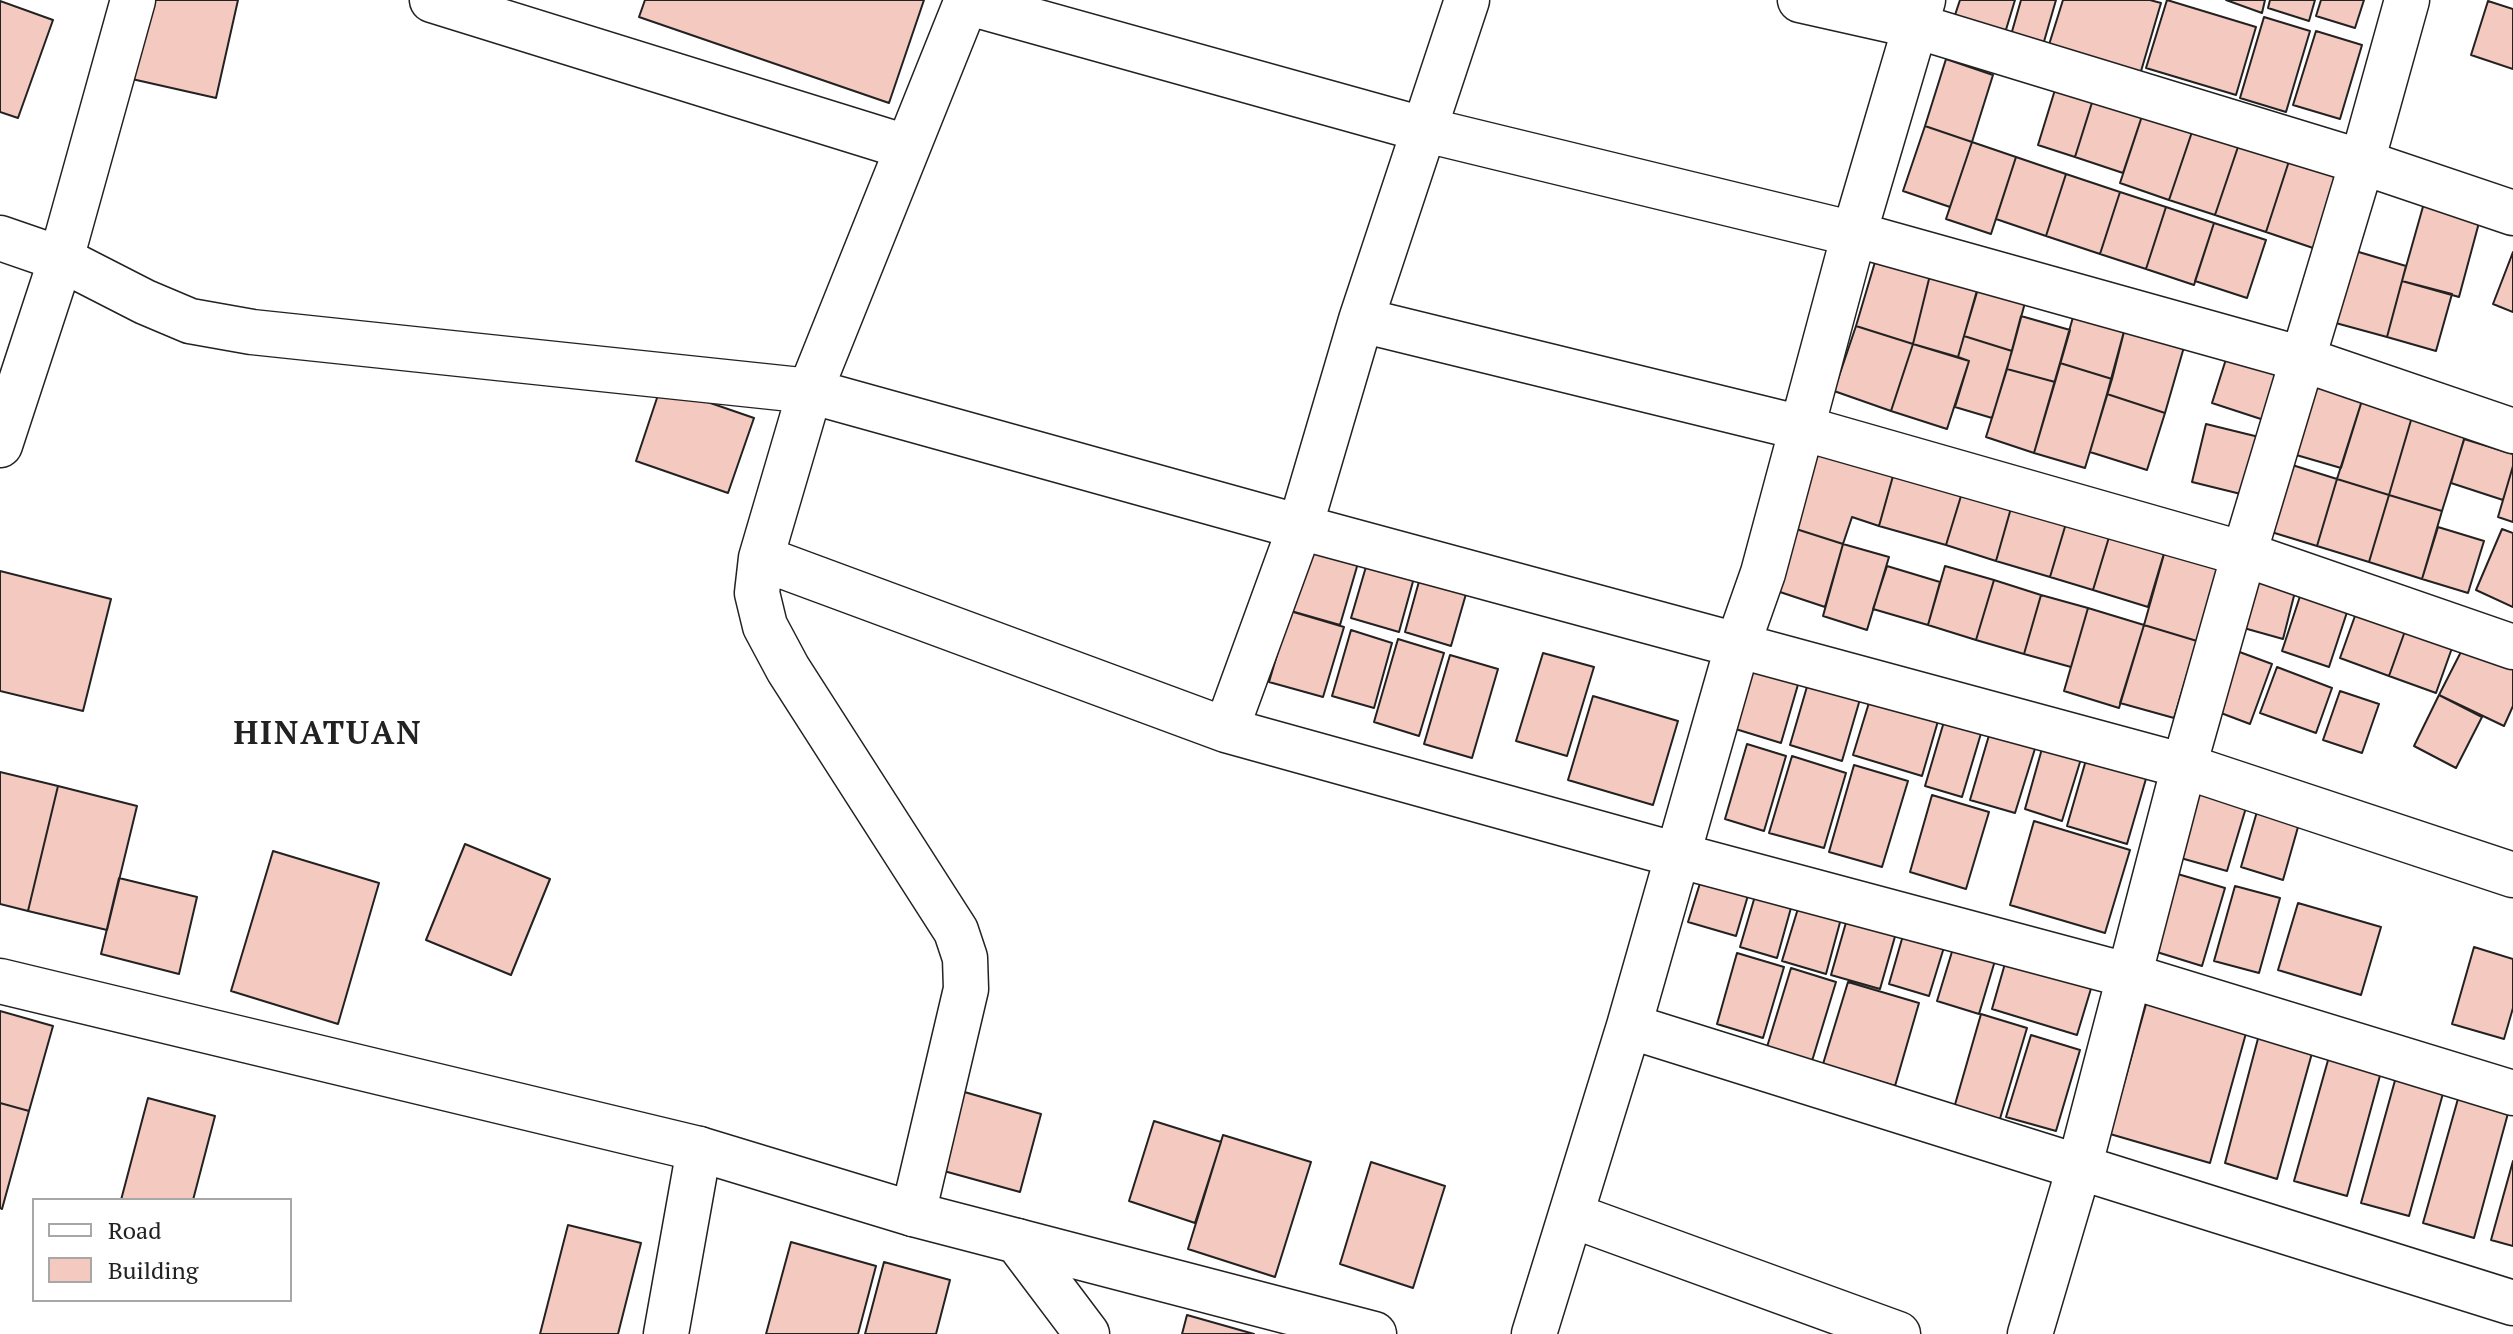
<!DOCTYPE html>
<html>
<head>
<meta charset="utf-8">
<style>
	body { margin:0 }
	#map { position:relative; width:2513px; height:1334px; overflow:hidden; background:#fff; font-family:"PT Serif",serif }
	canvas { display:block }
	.legend { position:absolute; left:32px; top:1198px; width:260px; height:104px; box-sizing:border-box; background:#fff; border:2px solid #a7a7a7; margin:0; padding:10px 14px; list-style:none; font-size:24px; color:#222 }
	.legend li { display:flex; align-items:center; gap:16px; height:40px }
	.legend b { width:40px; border:2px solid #a7a7a7 }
</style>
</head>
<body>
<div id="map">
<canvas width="2513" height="1334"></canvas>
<ul class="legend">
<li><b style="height:10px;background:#fff"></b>Road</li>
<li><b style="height:22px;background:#f3c9c0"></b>Building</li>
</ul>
</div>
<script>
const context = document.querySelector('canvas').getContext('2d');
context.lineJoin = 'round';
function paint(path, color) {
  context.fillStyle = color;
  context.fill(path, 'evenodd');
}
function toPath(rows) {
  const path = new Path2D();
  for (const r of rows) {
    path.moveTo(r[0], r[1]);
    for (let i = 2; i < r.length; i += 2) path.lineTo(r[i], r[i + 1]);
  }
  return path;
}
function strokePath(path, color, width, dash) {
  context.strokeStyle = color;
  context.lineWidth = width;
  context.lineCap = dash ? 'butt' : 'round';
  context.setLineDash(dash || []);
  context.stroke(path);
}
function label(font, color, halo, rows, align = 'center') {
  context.font = font + ' "PT Serif",serif';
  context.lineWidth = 6;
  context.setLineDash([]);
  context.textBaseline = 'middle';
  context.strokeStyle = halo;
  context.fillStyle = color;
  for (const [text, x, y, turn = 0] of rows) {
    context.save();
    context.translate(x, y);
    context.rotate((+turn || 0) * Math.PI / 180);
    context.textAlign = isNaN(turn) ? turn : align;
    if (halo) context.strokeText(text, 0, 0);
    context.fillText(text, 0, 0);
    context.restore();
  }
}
const building = toPath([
	[140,0,238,0,216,98,123,77,140,0],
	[645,0,924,0,889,103,639,17,645,0],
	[1960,0,2015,0,2005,33,1954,18,1960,0],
	[2021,0,2056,0,2043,45,2011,35,2021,0],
	[2063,0,2150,0,2161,3,2139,78,2047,51,2063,0],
	[2167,0,2256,27,2236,95,2146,68,2167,0],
	[2226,0,2265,0,2262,13,2226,0],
	[2270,0,2315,0,2309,21,2268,8,2270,0],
	[2321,0,2364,0,2355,28,2316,16,2321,0],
	[0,1,53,20,18,118,0,112,0,1],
	[2488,1,2513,9,2513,69,2471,55,2488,1],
	[2264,17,2310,31,2286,112,2240,98,2264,17],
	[2316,31,2362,45,2340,119,2293,105,2316,31],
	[1946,59,1993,75,1972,142,1925,126,1946,59],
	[2058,80,2095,93,2075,157,2038,145,2058,80],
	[2095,93,2144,110,2123,173,2075,157,2095,93],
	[2144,110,2194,126,2169,200,2120,183,2144,110],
	[1925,126,1972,142,1950,207,1903,191,1925,126],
	[2194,126,2240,141,2215,215,2169,200,2194,126],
	[2240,141,2290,158,2266,232,2215,215,2240,141],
	[1972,142,2016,157,1991,234,1946,219,1972,142],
	[2016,157,2066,174,2046,236,1996,219,2016,157],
	[2290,158,2340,175,2316,249,2266,232,2290,158],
	[2066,174,2120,192,2100,254,2046,236,2066,174],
	[2120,192,2166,207,2146,269,2100,254,2120,192],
	[2424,203,2480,219,2459,297,2402,281,2424,203],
	[2166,207,2214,223,2194,285,2146,269,2166,207],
	[2214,223,2266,240,2247,298,2195,281,2214,223],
	[2352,250,2406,266,2387,337,2332,322,2352,250],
	[2513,252,2513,312,2493,304,2513,252],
	[1875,262,1930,275,1913,344,1856,326,1875,262],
	[1983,272,2030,284,2012,351,1964,336,1983,272],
	[1930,275,1978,287,1958,357,1913,344,1930,275],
	[2402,281,2452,294,2436,351,2387,337,2402,281],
	[2075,310,2126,324,2112,379,2060,363,2075,310],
	[2021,316,2070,330,2055,382,2007,369,2021,316],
	[2126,324,2186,340,2165,413,2107,394,2126,324],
	[1856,326,1913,344,1891,411,1834,391,1856,326],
	[1964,336,2012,351,1992,418,1955,407,1969,361,1958,357,1964,336],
	[1913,344,1969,361,1947,429,1891,411,1913,344],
	[2227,356,2282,374,2267,421,2212,403,2227,356],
	[2060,363,2112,379,2085,468,2034,453,2060,363],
	[2007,369,2055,382,2034,453,1986,437,2007,369],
	[2308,377,2364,394,2341,468,2286,452,2308,377],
	[661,386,754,418,728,493,636,461,661,386],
	[2107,394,2165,413,2147,470,2090,452,2107,394],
	[2364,394,2414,410,2389,495,2337,479,2364,394],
	[2414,410,2468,427,2442,511,2389,495,2414,410],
	[2206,424,2263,438,2249,496,2192,482,2206,424],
	[2464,439,2513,454,2513,466,2503,500,2451,483,2464,439],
	[1815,452,1893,476,1879,526,1852,517,1843,544,1793,528,1815,452],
	[2289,464,2337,479,2317,546,2268,531,2289,464],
	[2513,466,2513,522,2498,517,2513,466],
	[1893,476,1961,496,1946,545,1879,526,1893,476],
	[2337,479,2389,495,2369,562,2317,546,2337,479],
	[2015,494,2070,510,2050,577,1996,561,2015,494],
	[2015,494,1996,561,1946,545,1961,496,2015,494],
	[2389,495,2442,511,2422,579,2369,562,2389,495],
	[2070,510,2113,524,2093,590,2050,577,2070,510],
	[2113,524,2168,540,2148,607,2093,590,2113,524],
	[2438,527,2484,541,2468,593,2422,579,2438,527],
	[1793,528,1843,544,1825,607,1774,590,1793,528],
	[2502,529,2513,533,2513,607,2476,590,2502,529],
	[1314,532,1363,546,1340,625,1291,611,1314,532],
	[2168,540,2222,556,2197,641,2144,625,2168,540],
	[1843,544,1889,557,1867,630,1823,616,1843,544],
	[1370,553,1417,567,1399,632,1351,618,1370,553],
	[1887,566,1940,582,1928,625,1873,609,1887,566],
	[1945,566,1994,580,1976,640,1928,625,1945,566],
	[1423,567,1470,580,1451,646,1405,632,1423,567],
	[0,571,111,599,83,711,0,691,0,571],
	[2246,571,2297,584,2283,639,2233,625,2246,571],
	[1994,580,2041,595,2024,654,1976,640,1994,580],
	[2305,581,2352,597,2329,667,2282,651,2305,581],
	[2041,595,2088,608,2071,667,2024,654,2041,595],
	[2361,599,2410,617,2389,676,2340,658,2361,599],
	[2088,608,2144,625,2119,708,2064,691,2088,608],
	[1290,611,1344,627,1323,697,1269,682,1290,611],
	[2410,617,2457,634,2436,693,2389,676,2410,617],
	[2144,625,2197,641,2174,718,2120,703,2144,625],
	[1351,630,1392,643,1374,708,1332,696,1351,630],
	[1398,639,1444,653,1419,736,1374,722,1398,639],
	[2467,640,2513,662,2513,706,2504,726,2439,695,2467,640],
	[2226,647,2272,664,2250,724,2205,707,2226,647],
	[1752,648,1804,664,1781,743,1729,727,1752,648],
	[1543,653,1594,667,1567,756,1516,741,1543,653],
	[1450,655,1498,669,1472,758,1424,744,1450,655],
	[1813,666,1865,682,1842,761,1790,745,1813,666],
	[2277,667,2332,688,2316,733,2260,713,2277,667],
	[1875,683,1943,704,1922,776,1853,755,1875,683],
	[2340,691,2379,704,2362,753,2323,740,2340,691],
	[2439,695,2482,717,2456,768,2414,746,2439,695],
	[1593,696,1678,721,1653,805,1568,780,1593,696],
	[1948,708,1985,720,1962,797,1925,786,1948,708],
	[1992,725,2038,739,2015,813,1970,800,1992,725],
	[2045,738,2084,749,2062,821,2025,809,2045,738],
	[1747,744,1786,756,1764,831,1725,819,1747,744],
	[2090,746,2150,765,2127,844,2067,826,2090,746],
	[1792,756,1846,773,1824,848,1769,833,1792,756],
	[1854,765,1908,781,1882,867,1829,852,1854,765],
	[0,772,58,786,28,911,0,904,0,772],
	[2198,785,2248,801,2227,871,2177,857,2198,785],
	[58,786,137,806,107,930,28,911,58,786],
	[1932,795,1989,812,1966,889,1910,872,1932,795],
	[2258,808,2300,820,2283,880,2241,867,2258,808],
	[2034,821,2130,850,2105,933,2010,905,2034,821],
	[465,844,550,879,511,975,426,940,465,844],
	[273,851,379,883,338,1024,231,991,273,851],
	[1705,867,1752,882,1736,936,1688,922,1705,867],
	[2171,872,2225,888,2202,966,2147,949,2171,872],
	[119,878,197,897,179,974,101,954,119,878],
	[1760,879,1796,890,1777,958,1740,947,1760,879],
	[2235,886,2280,898,2259,973,2214,961,2235,886],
	[1803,892,1845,904,1826,974,1782,961,1803,892],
	[2298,903,2381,927,2361,995,2278,970,2298,903],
	[1851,905,1900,919,1880,989,1831,975,1851,905],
	[1908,918,1949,931,1929,996,1889,984,1908,918],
	[1958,932,2000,944,1979,1014,1937,1001,1958,932],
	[2010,946,2096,972,2077,1035,1992,1009,2010,946],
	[2474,947,2513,959,2513,1008,2504,1039,2452,1024,2474,947],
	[1737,953,1784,967,1763,1038,1717,1024,1737,953],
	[1791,968,1836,982,1812,1061,1767,1047,1791,968],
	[1848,982,1919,1003,1895,1086,1823,1064,1848,982],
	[2148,997,2248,1026,2210,1163,2110,1134,2148,997],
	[0,1011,53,1026,29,1111,0,1103,0,1011],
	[1981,1014,2027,1028,1999,1122,1954,1108,1981,1014],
	[2260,1031,2314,1046,2277,1179,2225,1163,2260,1031],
	[2031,1035,2080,1050,2056,1131,2006,1117,2031,1035],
	[2332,1046,2384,1061,2347,1196,2294,1181,2332,1046],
	[2399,1066,2447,1079,2409,1216,2361,1203,2399,1066],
	[2463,1081,2513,1095,2474,1238,2423,1223,2463,1081],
	[954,1089,1041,1114,1020,1192,933,1168,954,1089],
	[148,1098,215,1116,193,1200,121,1200,148,1098],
	[0,1103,29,1111,2,1209,0,1208,0,1103],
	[1154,1121,1221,1142,1195,1223,1129,1201,1154,1121],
	[1223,1135,1311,1162,1275,1277,1188,1249,1223,1135],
	[2513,1161,2513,1246,2491,1240,2513,1161],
	[1371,1162,1445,1186,1413,1288,1340,1264,1371,1162],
	[568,1225,641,1243,618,1334,540,1334,568,1225],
	[791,1242,876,1266,858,1334,766,1334,791,1242],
	[884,1262,950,1280,936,1334,865,1334,884,1262],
	[1187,1315,1254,1334,1182,1334,1187,1315]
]);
paint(building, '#f3c9c0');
strokePath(building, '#222', 2);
const street = toPath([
	[432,0,906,147],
	[1800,0,1916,26,2362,162,2513,213],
	[966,2,1422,129,1854,234,2302,359,2513,431],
	[0,238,61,259,145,302,190,321,252,332,810,391,1300,527,2184,766,2513,875],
	[1361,320,1802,428,2244,554,2513,647],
	[0,445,61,259,133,0],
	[761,558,1226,730,1677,855,2130,976,2513,1093],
	[1226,730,1300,527,1361,320,1467,0],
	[1629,1026,2513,1303],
	[913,1214,966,989,965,958,956,931,788,669,765,626,757,593,761,558,810,391,967,0],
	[1571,1215,1898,1334],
	[1017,1241,1374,1334],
	[666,1334,699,1149],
	[1534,1334,1629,1026,1738,644,1763,573,1854,234,1923,0],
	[2030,1334,2079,1168,2184,766,2244,554,2362,162,2407,0]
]);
const secondary = toPath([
	[0,981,699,1149,913,1214,1017,1241,1087,1334]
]);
strokePath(street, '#222', 47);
strokePath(secondary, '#222', 47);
strokePath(street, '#fff', 44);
strokePath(secondary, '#fff', 44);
context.letterSpacing = '2px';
label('bold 32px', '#222', '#fff', [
	["HINATUAN",328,735]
]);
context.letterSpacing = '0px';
</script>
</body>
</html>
